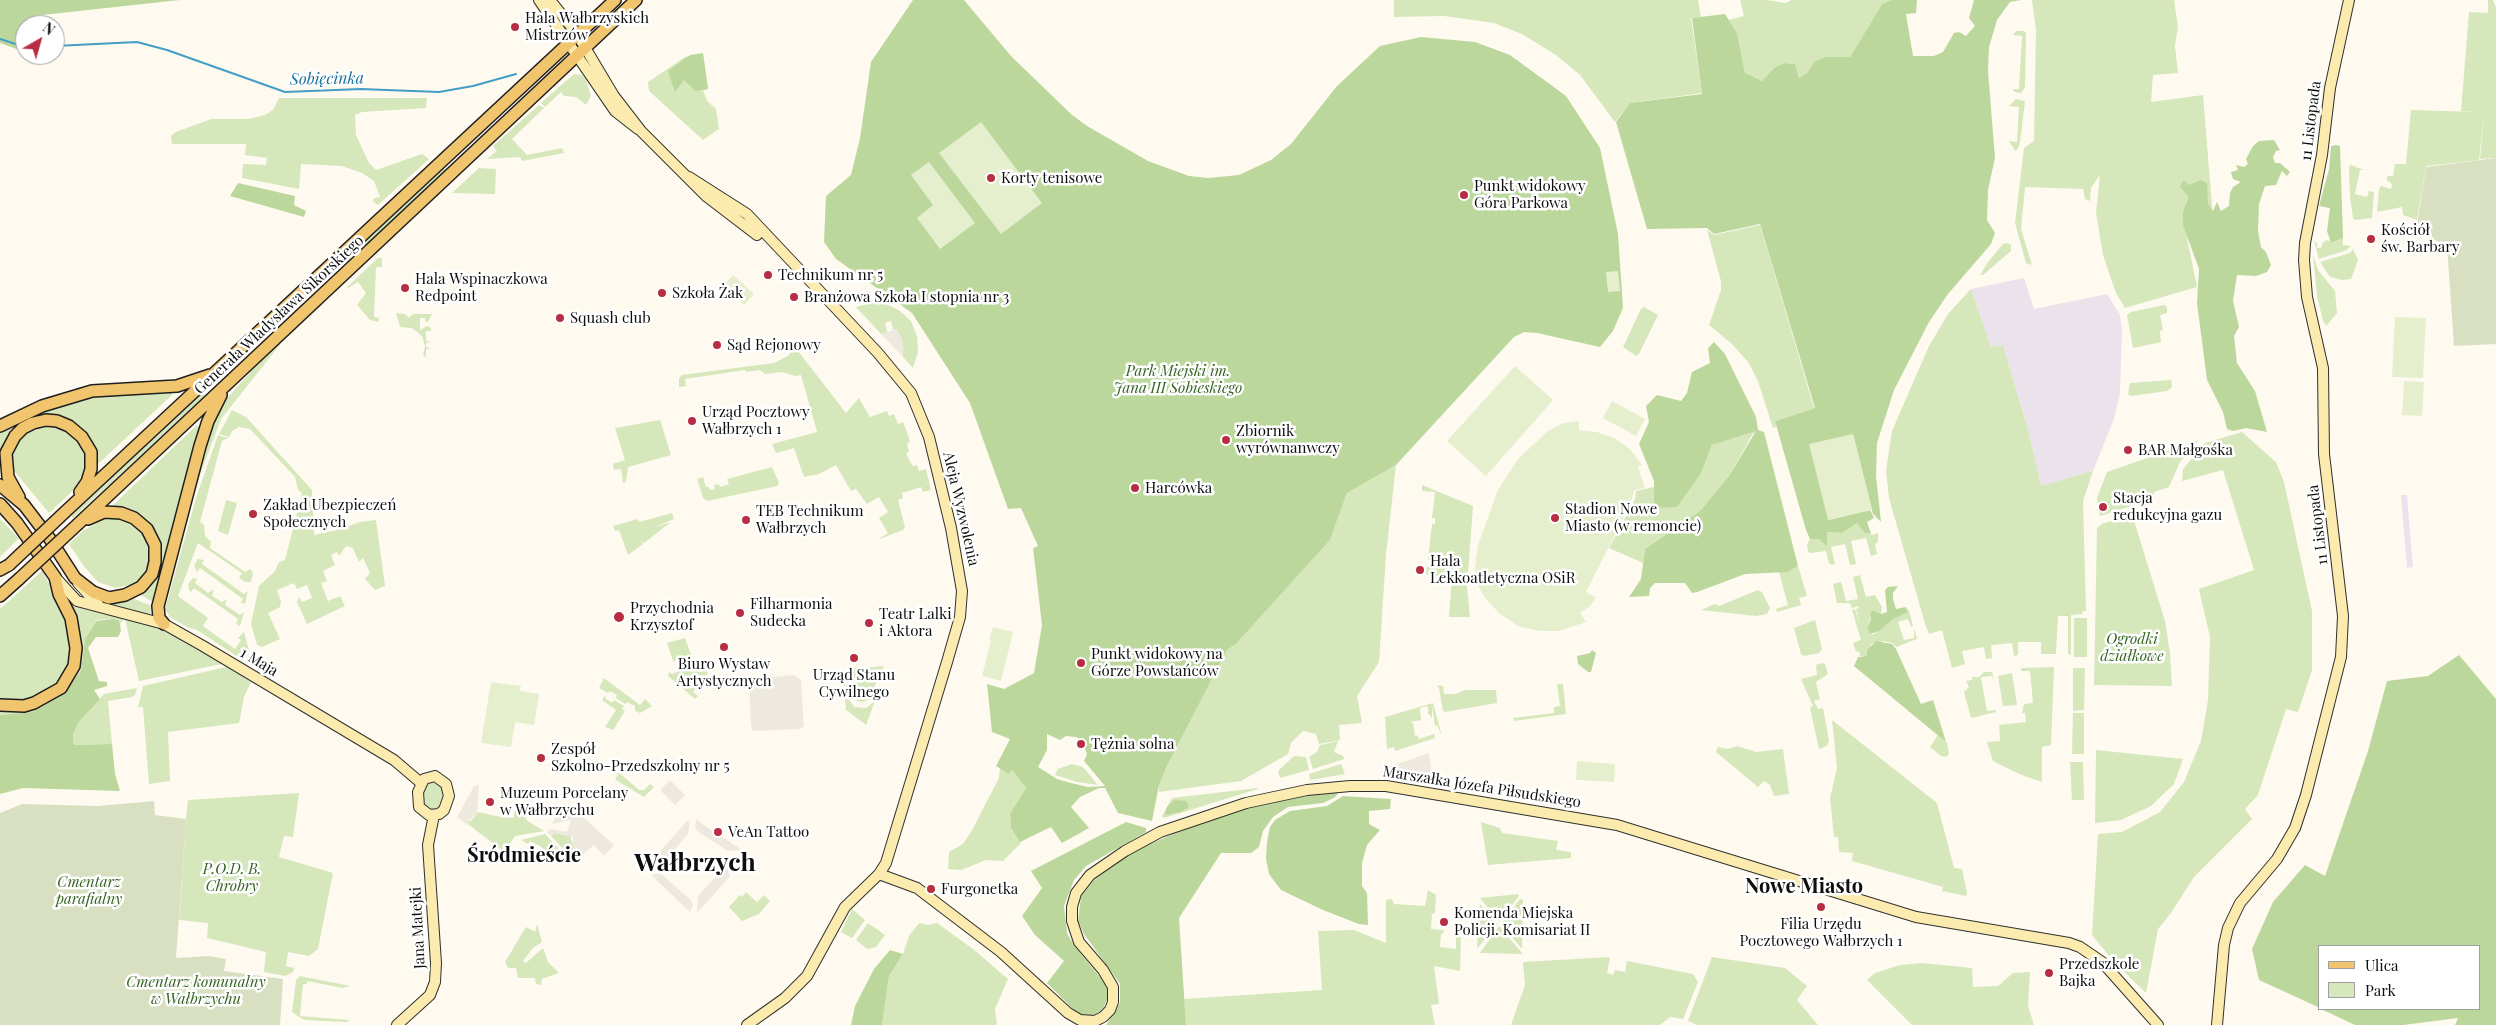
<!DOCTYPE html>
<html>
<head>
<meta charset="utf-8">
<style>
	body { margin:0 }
	#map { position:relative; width:2496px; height:1025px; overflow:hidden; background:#fefaf0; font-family:"Playfair Display",serif }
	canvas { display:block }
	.legend { position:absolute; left:2318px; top:945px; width:162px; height:65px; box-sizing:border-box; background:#fff; border:1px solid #9f9f9f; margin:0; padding:6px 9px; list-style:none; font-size:15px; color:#0e0e0e }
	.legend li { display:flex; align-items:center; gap:10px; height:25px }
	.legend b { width:25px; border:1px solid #9f9f9f }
	.north { position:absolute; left:15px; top:15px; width:50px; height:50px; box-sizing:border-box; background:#fff; border:1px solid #9f9f9f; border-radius:50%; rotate:38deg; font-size:14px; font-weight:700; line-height:20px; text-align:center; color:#0e0e0e }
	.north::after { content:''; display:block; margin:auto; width:18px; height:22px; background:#b72d41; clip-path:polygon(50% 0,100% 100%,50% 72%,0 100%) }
</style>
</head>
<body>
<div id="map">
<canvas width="2496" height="1025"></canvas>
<ul class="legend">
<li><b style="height:6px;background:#f1c56e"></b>Ulica</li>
<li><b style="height:14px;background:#d6e7bb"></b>Park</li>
</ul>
<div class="north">N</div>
</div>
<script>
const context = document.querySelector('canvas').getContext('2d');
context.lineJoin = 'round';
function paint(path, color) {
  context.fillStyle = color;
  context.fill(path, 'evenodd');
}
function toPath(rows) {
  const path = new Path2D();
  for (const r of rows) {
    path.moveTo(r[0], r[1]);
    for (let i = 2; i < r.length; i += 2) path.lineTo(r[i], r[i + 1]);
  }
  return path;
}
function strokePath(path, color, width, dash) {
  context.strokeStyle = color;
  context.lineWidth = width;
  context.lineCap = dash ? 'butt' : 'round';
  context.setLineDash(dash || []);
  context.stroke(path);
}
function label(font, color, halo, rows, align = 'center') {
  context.font = font + ' "Playfair Display",serif';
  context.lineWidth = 5;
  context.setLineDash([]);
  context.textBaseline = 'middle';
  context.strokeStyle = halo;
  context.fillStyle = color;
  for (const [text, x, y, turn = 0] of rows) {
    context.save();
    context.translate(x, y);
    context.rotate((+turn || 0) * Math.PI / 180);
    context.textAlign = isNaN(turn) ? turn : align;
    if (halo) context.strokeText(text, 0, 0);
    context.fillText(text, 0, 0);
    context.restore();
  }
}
paint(toPath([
	[2024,278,2034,309,2107,294,2120,315,2122,329,2120,393,2114,419,2093,471,2041,487,2029,433,2003,345,1991,347,1971,289],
	[2401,495,2407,495,2413,567,2407,568]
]), '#ebe3ec');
paint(toPath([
	[1394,0,1698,0,1701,17,1691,18,1702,93,1630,103,1615,122,1580,75,1556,55,1522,34,1494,23,1444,16,1394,17],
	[1740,0,1766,0,1786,3,1791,0,1892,0,1882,4,1850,57,1826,57,1815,61,1807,73,1799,78,1795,64,1784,63,1774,68,1762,81,1745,74,1737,33,1728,20,1744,16],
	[2032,0,2174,0,2178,27,2175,46,2178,73,2153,75,2151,102,2203,95,2214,231,2187,238,2197,287,2125,308,2116,293,2103,255,2096,213,2100,175,2091,188,2090,201,2085,199,2083,189,2025,187,2021,229,2032,265,2026,263,2015,223,2024,148,2034,141,2036,30],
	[2488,0,2493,0,2496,8,2496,158,2480,159,2484,112,2479,160,2426,166,2417,220,2403,215,2402,207,2377,212,2379,189,2381,186,2391,189,2392,184,2387,180,2387,176,2393,176,2395,164,2406,164,2411,110,2478,112,2461,111,2469,12,2488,13],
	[2016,31,2023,31,2026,33,2025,88,2021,93,2015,92,2012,89,2019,89,2022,36,2013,35],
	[703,53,708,89,703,90,707,101,716,109,719,129,703,140,649,91,648,82,685,57],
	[574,74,582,75,586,80,591,96,586,105,576,97,564,96,561,92,545,107,541,103],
	[279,98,427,98,426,108,362,112,355,115,356,135,369,163,376,170,422,154,429,159,378,205,373,202,374,198,380,197,374,181,362,173,342,166,301,164,299,189,242,178,243,164,266,165,267,158,245,155,246,144,172,144,171,136,176,132,211,119,248,119,265,115,273,110],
	[2016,99,2025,101,2020,142,2018,149,2015,151,2009,141,2017,142,2019,107,2009,106],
	[539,105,544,108,512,139,527,155,562,148,564,153,522,161,520,157,487,159,497,151,493,146],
	[2351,165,2364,170,2360,170,2355,194,2367,197,2369,191,2374,192,2372,218,2355,220,2353,218,2350,198,2349,166],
	[444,168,446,171,345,265,342,263],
	[479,168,496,169,495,194,452,193],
	[1760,225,1814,408,1775,421,1776,427,1773,428,1758,381,1748,362,1732,344,1709,325,1721,290,1721,281,1707,230,1714,235],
	[2343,238,2343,245,2351,246,2347,250,2319,259,2314,241,2317,243,2317,248,2321,248,2323,242,2328,240,2332,243],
	[2007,243,2011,245,2011,251,1983,275,1980,275,1988,262,2003,244],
	[2353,249,2358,260,2351,279,2342,280,2330,277,2320,262,2350,253],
	[2313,255,2318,270,2335,291,2337,313,2326,326,2323,321,2317,296],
	[378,258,382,258,382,267,376,267,374,317,379,318,379,322,370,320,357,305,366,293,358,282,347,289,347,287],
	[1971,289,1991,347,2003,345,2029,433,2041,486,2093,471,2083,501,2086,611,2082,611,2083,614,2071,615,2071,655,2068,654,2068,616,2058,616,2056,654,2041,654,2041,642,2018,642,2018,655,2014,656,2012,643,1991,645,1992,658,1986,659,1984,647,1962,651,1965,664,1952,668,1942,630,1929,634,1926,627,1889,498,1886,471,1892,431,1929,346,1948,314],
	[326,301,282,342,221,419,201,472,183,530,211,424,221,405,274,346],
	[871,303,887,304,900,311,911,321,917,336,918,352,913,368,903,357,902,339,896,329,893,330,891,321,885,323,887,332,881,334,856,307],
	[2164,305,2167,307,2167,313,2160,315,2163,330,2160,331,2161,342,2133,348,2127,315,2131,312],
	[1644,307,1658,315,1639,354,1636,356,1623,347,1641,309],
	[396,313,405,314,409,318,413,314,432,314,428,322,426,322,425,318,420,318,420,330,427,326,431,328,431,331,426,331,426,341,431,342,426,343,426,347,431,349,426,349,426,357,423,356,425,346,422,336,412,328,400,327],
	[795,347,846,413,859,398,870,417,887,411,889,416,894,414,898,424,903,422,909,438,910,442,907,443,909,452,906,453,909,460,913,466,917,465,919,471,926,469,931,490,923,492,921,487,902,493,903,498,898,500,905,527,903,530,877,540,888,533,879,518,888,512,879,497,867,504,856,489,851,491,836,465,819,474,804,477,794,448,776,453,772,444,817,432,801,375,795,376,782,372,765,374,760,370,746,372,745,370,685,379,686,386,679,387,679,378,682,375,774,363,788,356],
	[2171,380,2172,387,2167,391,2131,396,2128,394,2130,383],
	[173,388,172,395,98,464,96,458,71,422,22,424,2,467,0,465,0,431,44,409,115,391],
	[203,393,205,395,73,518,71,516],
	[232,410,246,417,312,490,314,535,337,530,360,522,376,520,385,586,375,590,365,579,370,573,363,558,359,562,353,548,346,546,339,556,337,552,331,555,335,565,323,571,327,581,321,583,328,601,340,596,345,606,307,624,297,602,299,597,302,602,312,598,307,585,297,589,294,583,277,590,281,602,280,607,268,613,280,639,262,647,257,645,251,624,259,586,275,571,279,562,285,560,302,493,298,490,295,477,250,429,239,427,232,431,229,437,219,434],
	[660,420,671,455,628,467,626,482,623,483,621,469,614,470,613,464,625,460,615,428],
	[41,424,69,429,85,449,87,467,85,467,79,485,49,513,11,467,9,461,19,436],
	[197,425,200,428,153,602,137,593,142,590,155,537,110,508],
	[1758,430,1752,435,1729,476,1700,511,1645,549,1643,563,1609,548,1635,499,1636,491,1654,487,1654,508,1701,473,1712,445],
	[2242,432,2276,462,2284,482,2312,611,2312,670,2298,712,2286,709,2258,795,2245,809,2252,819,2194,877,2171,913,2158,929,2146,993,2115,963,2092,935,2098,834,2122,832,2160,812,2184,782,2201,741,2208,700,2210,637,2199,589,2254,570,2223,470,2182,481,2183,469,2205,443],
	[218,435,228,438,222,441,200,522,204,525,205,536,211,542,210,548,245,572,250,569,253,572,251,582,246,582,239,578,242,573,198,543,178,596,208,618,203,626,235,649,241,640,238,638,244,632,249,650,238,657,197,630,187,627,170,617,165,609,196,498],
	[2199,440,2180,462,2169,487,2154,492,2154,499,2100,516,2097,498,2107,472],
	[1396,465,1386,555,1379,662,1357,696,1362,723,1339,725,1340,740,1319,744,1316,734,1303,731,1291,743,1288,754,1241,781,1159,792,1159,785,1167,766,1227,650,1236,644,1330,540,1347,493],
	[772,467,779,483,777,486,707,501,703,498,697,479,703,477,706,487,709,487,710,490,715,489,714,485,719,484,720,487,729,484,727,479],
	[1422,485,1473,506,1467,587,1470,617,1449,617,1452,578,1426,574,1427,566,1430,566,1431,560,1428,560,1432,524,1435,524,1435,518,1432,518,1435,492,1422,491],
	[226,500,237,503,228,535,218,531],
	[672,513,674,519,652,528,671,522,644,543,640,540,643,544,628,555,619,530,615,531,613,526,638,519,639,522],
	[2132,514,2165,621,2170,653,2172,686,2094,685,2097,528,2102,524],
	[109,517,130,519,148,536,152,554,148,573,134,587,129,585,116,588,98,582,83,565,69,544,84,530],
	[0,519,19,538,0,557],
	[1857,523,1865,533,1872,535,1878,533,1878,542,1875,544,1877,554,1871,556,1866,538,1851,541,1856,564,1850,565,1845,544,1831,547,1835,564,1832,565,1829,563,1826,551,1812,553,1808,552,1807,544,1810,539,1825,539,1827,532,1842,533],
	[198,559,204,560,202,564,244,594,248,591,245,604,241,603,243,599,200,568,197,572,194,565],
	[1798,566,1807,596,1799,598,1801,605,1777,612,1776,609,1788,605,1779,572,1788,572],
	[42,571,59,601,70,626,72,660,59,683,24,702,0,701,0,609],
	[1860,575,1866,597,1875,595,1882,607,1881,614,1873,610,1867,628,1870,634,1874,634,1893,619,1909,610,1913,626,1911,627,1908,619,1898,622,1904,640,1914,638,1914,628,1917,639,1896,647,1892,643,1883,641,1871,644,1867,656,1860,656,1859,651,1856,652,1853,643,1861,640,1852,610,1855,609,1860,627,1856,609,1859,608,1859,606,1852,608,1850,603,1837,603,1833,584,1841,582,1846,601,1858,599,1853,577],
	[193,578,197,579,195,583,208,593,214,589,212,596,222,602,227,599,225,605,240,615,244,612,240,626,236,624,238,619,194,588,191,592,189,590,188,584],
	[1758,590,1762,592,1770,608,1767,614,1756,616,1701,610,1715,604,1719,606],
	[93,596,129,597,152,606,149,615,99,602],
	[67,598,83,609,125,617,120,624,118,620,113,619,96,620,85,639,81,671,60,697,32,712,0,715,0,709,15,710,75,673],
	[2074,618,2087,618,2087,657,2074,657],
	[125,619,169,630,222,664,139,681],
	[1815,620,1822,649,1819,653,1804,656,1801,654,1794,628],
	[685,638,691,655,673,661,667,643],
	[1822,663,1825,664,1828,674,1816,682,1820,699,1814,701,1818,709,1823,708,1829,740,1827,746,1819,749,1810,708,1813,706,1801,679,1817,675,1816,665],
	[701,664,708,673,693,692,698,696,695,699,668,676,669,672,672,674],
	[884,666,868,700,862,702,857,701,854,694,852,669],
	[226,667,251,682,244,697,239,723,168,732,170,781,149,784,143,707,138,707,143,686],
	[2054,667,2051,745,2042,747,2042,782,2019,774,1993,761,1987,742,2000,741,1999,725,2026,722,2025,713,2022,713,2024,704,2033,703,2030,671,2021,671,2021,668],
	[2073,668,2085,668,2084,710,2073,711],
	[1984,672,1992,672,1994,680,1992,676,1981,677,1987,711,1995,710,1996,712,1971,718,1964,692,1969,687,1966,681,1972,680,1972,677,1979,677],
	[2012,673,2017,705,2003,706,1998,676],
	[604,678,640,705,645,699,652,706,640,713,635,711,635,706,627,702,625,704,616,698,617,695,610,691,608,693,599,688],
	[844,684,847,685,848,698,854,707,866,708,875,701,866,725,846,710],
	[1557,684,1563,684,1566,714,1514,721,1513,718,1554,713,1554,707,1560,706],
	[1437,685,1443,686,1444,694,1455,694,1465,690,1496,690,1497,703,1445,712,1443,711,1439,688],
	[137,688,135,695,132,697,108,701,112,744,74,745,73,735,78,723,104,694],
	[606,694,605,698,612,703,614,700,624,706,622,709,625,711,613,730,605,727,616,710,602,700],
	[1433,703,1442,736,1437,725,1435,726,1432,706,1432,718,1427,712,1429,711,1427,706,1420,708,1421,720,1410,722,1413,723,1415,736,1417,735,1419,739,1434,734,1435,738,1395,751,1394,747,1387,749,1385,717],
	[2073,713,2084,713,2084,754,2072,754],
	[1832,720,1937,803,1954,868,1962,869,1967,893,1966,896,1942,891,1943,887,1852,861,1853,853,1839,852,1838,837,1834,837,1830,798,1837,768],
	[1938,735,1947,743,1949,753,1947,757,1941,756,1930,747],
	[1338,741,1334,752,1343,756,1344,759,1313,769,1309,757,1317,752,1320,745],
	[1737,746,1756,752,1783,749,1789,794,1774,796,1770,785,1764,781,1758,787,1716,752,1718,747,1728,749],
	[2096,750,2183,759,2174,784,2151,806,2121,820,2095,823],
	[1294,756,1306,757,1309,770,1280,778,1278,771],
	[2070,762,2083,762,2084,800,2072,800],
	[605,764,609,764,639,790,644,790,650,784,654,787,644,797,619,782,615,779,618,775,608,767,605,770,601,766],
	[1072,764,1083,767,1098,785,1077,782,1055,775,1058,769],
	[1341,764,1345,774,1310,780,1309,774],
	[1000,768,1009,773,1012,770,1026,788,1010,815,1011,828,1021,843,1003,861,986,860,961,870,948,869,949,852,963,844,971,832,999,778],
	[433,780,441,786,444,794,439,808,432,811,423,803,422,791,426,783],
	[1258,788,1258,789,1164,818,1162,816,1172,798],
	[299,793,293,837,284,836,279,857,333,873,318,949,309,956,288,952,286,966,293,968,295,964,293,972,285,976,264,972,266,952,207,938,208,923,179,920,186,819,188,800],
	[515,809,527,811,526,820,544,831,515,836,504,852,468,824,468,821,472,820,478,812,501,817,514,818],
	[1481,822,1500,828,1502,833,1558,841,1556,850,1571,852,1571,858,1488,865],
	[554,833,570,836,575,850,569,855,551,836],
	[545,834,564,855,564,864,540,846,530,841,528,844,521,840],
	[1428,890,1436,895,1435,913,1432,914,1431,929,1444,930,1443,934,1441,934,1440,947,1456,949,1456,925,1461,935,1460,971,1434,966,1439,1004,1431,1005,1435,1025,1186,1025,1184,999,1322,990,1318,931,1354,930,1386,943,1386,900,1392,899,1394,904,1425,906],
	[746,892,757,902,764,895,770,901,759,914,742,921,729,907,740,895,742,897],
	[1518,894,1519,896,1499,922,1480,898],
	[1520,899,1523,900,1522,949,1501,924],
	[1480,904,1497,924,1477,949],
	[852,909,865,920,852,938,841,932],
	[868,923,885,935,876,947,867,949,856,940],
	[919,923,928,925,937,923,973,949,1008,979,995,1009,997,1025,882,1025,889,976,903,954,909,936],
	[537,924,542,942,533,948,523,961,526,963,543,948,548,962,559,973,542,979,541,985,536,984,535,978,518,978,516,968,508,968,505,962,526,927,535,932],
	[1499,926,1522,953,1522,954,1480,953],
	[1610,957,1607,973,1613,975,1615,970,1625,972,1627,961,1693,974,1698,982,1683,1019,1670,1017,1660,1025,1511,1025,1525,985,1523,962],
	[1712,957,1785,968,1807,986,1797,1000,1818,1025,1698,1025,1688,1021],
	[1922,963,1972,968,1973,987,1998,986,2013,973,2030,972,2028,1006,2034,1025,1912,1025,1867,980,1875,973,1900,965],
	[300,976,350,986,343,988,307,981,307,984,303,984,300,1016,349,1020,348,1022,304,1020,292,1012,296,980]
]), '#d6e7bb');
paint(toPath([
	[0,0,180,0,42,15,39,16,40,25,25,25,25,52,0,43],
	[913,0,964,0,1011,56,1071,114,1087,126,1148,161,1189,176,1208,178,1239,175,1271,160,1291,144,1337,86,1380,46,1421,37,1475,42,1510,55,1566,96,1600,148,1618,234,1623,308,1613,331,1600,347,1537,333,1524,332,1514,337,1396,465,1347,493,1330,540,1236,644,1227,650,1167,766,1159,785,1152,821,1118,813,1105,788,1099,788,1080,797,1071,807,1089,828,1062,843,1051,827,1020,842,1011,828,1010,814,1026,788,1012,770,1009,774,996,766,1010,739,992,732,987,684,1004,689,1034,673,1042,625,1033,548,1038,546,1021,508,1008,509,970,403,912,313,836,259,824,242,826,196,851,175,860,138,871,62],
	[1047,734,1060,740,1066,736,1076,737,1082,741,1087,754,1084,761,1105,786,1088,787,1071,783,1057,779,1038,767,1047,750],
	[1892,0,1917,0,1916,13,1906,14,1913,56,1934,56,1943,52,1954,33,1959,32,1966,36,1975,26,1969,18,1974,0,2021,0,2010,2,1997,20,1989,47,1988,71,1995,158,1988,190,1987,220,1995,233,1991,244,1948,294,1929,322,1894,390,1877,443,1876,476,1881,522,1873,514,1853,434,1828,520,1870,510,1874,518,1867,522,1871,534,1865,533,1857,523,1842,533,1827,532,1827,546,1819,539,1810,539,1806,530,1775,421,1815,408,1760,224,1714,234,1707,228,1647,229,1616,122,1630,103,1702,94,1692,18,1725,14,1737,33,1745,73,1762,81,1774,68,1784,63,1795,64,1799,78,1807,73,1815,61,1826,57,1850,57,1882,4],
	[703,53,708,89,696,91,684,80,675,92,668,71,690,55],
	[2274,140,2280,150,2276,151,2273,157,2275,163,2280,163,2290,172,2287,176,2282,171,2276,185,2265,186,2259,204,2258,231,2261,247,2266,252,2271,265,2267,272,2256,276,2237,275,2233,301,2239,327,2234,336,2237,363,2255,391,2267,432,2246,428,2233,431,2227,429,2223,412,2207,380,2197,303,2199,269,2183,225,2183,212,2189,197,2180,187,2184,180,2189,185,2201,180,2207,183,2208,204,2213,211,2217,202,2221,211,2224,209,2229,206,2230,193,2233,187,2241,182,2233,179,2231,172,2238,170,2236,165,2244,167,2248,164,2246,159,2253,146,2259,141],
	[2336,145,2340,146,2343,238,2331,243,2327,231,2330,208,2319,206,2329,169,2331,146],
	[238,183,295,196,294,205,306,211,304,217,230,196],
	[1714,342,1725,354,1756,417,1758,430,1764,432,1798,566,1788,572,1745,574,1697,592,1692,593,1685,583,1655,583,1650,588,1649,596,1629,597,1641,579,1645,549,1700,511,1729,476,1756,431,1712,445,1701,473,1677,507,1654,508,1654,481,1639,444,1649,422,1646,406,1657,395,1681,401,1687,393,1692,372,1710,363,1708,348],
	[1898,586,1893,593,1893,599,1896,609,1906,607,1908,612,1893,619,1879,631,1870,634,1867,628,1871,619,1870,614,1873,610,1881,614,1887,612,1885,590,1888,587],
	[113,619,118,620,120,624,121,631,118,637,96,637,88,648,99,681,107,682,107,686,94,690,100,699,78,723,73,735,74,745,112,744,115,774,120,791,23,788,0,794,0,715,32,712,60,697,81,671,85,639,96,621],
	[1876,641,1892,644,1896,649,1921,704,1933,700,1946,742,1854,666,1858,657,1867,656,1867,650],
	[1592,650,1596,653,1591,672,1588,672,1578,664,1577,656,1590,653],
	[2459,655,2496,699,2496,1025,2455,1025,2458,1018,2403,1025,2355,1025,2321,1009,2480,1009,2480,946,2320,946,2320,1008,2259,980,2252,949,2273,902,2305,865,2325,876,2368,751,2387,681,2428,676],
	[1342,789,1334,798,1323,803,1288,807,1273,817,1263,831,1259,847,1251,853,1221,853,1179,918,1186,1025,1106,1025,1120,1003,1120,984,1084,934,1078,921,1081,897,1094,880,1128,853,1209,819,1287,796],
	[1343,796,1391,799,1390,809,1369,811,1369,824,1380,830,1367,845,1362,863,1362,886,1367,893,1368,925,1359,924,1323,910,1281,890,1269,874,1266,859,1267,842,1270,827,1275,820,1290,811,1327,806],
	[1174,800,1186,801,1189,807,1181,812,1165,815,1167,807],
	[1126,822,1146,828,1146,832,1086,866,1074,880,1064,906,1067,933,1075,947,1106,984,1109,995,1104,1007,1098,1013,1091,1017,1080,1016,1047,983,1064,961,1035,935,1022,916,1042,888,1031,871],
	[890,950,903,954,889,976,882,1025,851,1025,855,1006,874,969]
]), '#bcd79c');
paint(toPath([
	[2496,158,2496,344,2454,346,2447,246,2416,231,2426,167],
	[154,801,155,815,186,819,176,958,209,956,226,959,224,971,283,979,280,1025,0,1025,0,813,22,804,98,806]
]), '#d9e0c2');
paint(toPath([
	[981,122,1042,203,1001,234,939,153],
	[929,162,975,223,940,249,917,218,933,205,911,175],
	[1618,271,1620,291,1608,292,1606,272],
	[733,275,754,294,744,305,723,286],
	[2395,317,2426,318,2423,378,2392,377],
	[1515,366,1553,400,1486,476,1447,441],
	[2404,381,2424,382,2422,416,2402,415],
	[1612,401,1645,419,1636,436,1603,418],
	[1579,421,1579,430,1597,432,1614,438,1630,449,1642,465,1638,467,1645,488,1634,490,1631,503,1586,592,1596,598,1589,607,1580,613,1586,622,1558,631,1539,631,1518,626,1500,614,1485,598,1477,584,1475,567,1478,545,1498,490,1518,459,1548,431,1563,423],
	[1853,434,1872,510,1828,520,1809,444],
	[993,627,1013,632,1001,681,982,676,991,641,1003,644,989,640],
	[491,682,521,686,520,691,539,694,534,725,515,722,511,747,481,743],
	[1577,761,1615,764,1614,782,1576,780]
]), '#e6efcd');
paint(toPath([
	[896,329,902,339,903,357,881,334],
	[794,675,801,680,804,726,800,729,753,731,751,725,749,682,753,679],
	[1429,753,1433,783,1389,775,1389,767],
	[670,780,685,795,675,805,660,790],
	[479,785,477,814,468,821,467,825,457,817,474,786],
	[576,804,582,816,614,845,604,856,594,845,581,856,573,848,573,838,570,836,554,833,551,836,547,832,550,829,567,832,571,820,552,824,558,811,565,815,576,812],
	[697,818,698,821,742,850,728,851,697,831,695,826],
	[687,821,690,821,688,834,659,867,649,870,660,858,657,855],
	[742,855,728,873,730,876,697,913,698,896,734,857],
	[660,873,691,900,693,905,690,912,651,875]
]), '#eee9df');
strokePath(toPath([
	[0,39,25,47],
	[55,46,137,42,167,50,285,92,361,89,439,92,473,86,516,74]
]), '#429ec6', 2);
const secondary = toPath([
	[539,0,615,111,638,129],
	[550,0,577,34,614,96,641,131,706,196,757,235],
	[689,177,747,214,878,353,911,393,929,437,951,528,962,591,960,617,947,662,886,863,879,874,845,907,807,976,785,998,747,1025],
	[56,578,77,601,164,624,203,646,394,760,421,783],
	[78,583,100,607],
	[435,776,446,784,449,796,444,810,439,814,429,815,419,807,418,792,424,779,435,776],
	[879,874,917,888,1001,952,1068,1013,1080,1020,1095,1021,1103,1017,1110,1010,1113,1002,1113,987,1103,970,1079,942,1072,921,1072,907,1076,893,1090,875,1125,851,1160,832,1246,803,1307,790,1350,786,1386,786,1617,825,1916,917,2069,943,2080,947,2102,962,2158,1025],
	[397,1025,430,995,435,982,436,963,428,845,434,815],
	[2217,1025,2224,945,2228,928,2240,903,2277,859,2295,828,2306,795,2341,657,2343,616,2324,454,2323,368,2307,297,2304,260,2305,243,2322,155,2330,88,2349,0]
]);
const primary = toPath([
	[0,426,42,406,92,391,177,386,210,375],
	[0,485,24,505,50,539,75,578,93,592,109,598,125,595,141,587,152,574,155,562,155,545,147,529,134,518,121,513,104,512,88,519],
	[19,497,8,477,6,453,15,436,23,428,33,423,46,420,57,421,69,426,82,437,91,452,91,469,87,482,80,492],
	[0,504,17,523,55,577,59,594,71,618,76,648,74,666,61,688,34,703,24,706,0,705],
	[65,512,615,0],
	[78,524,636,0],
	[0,570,9,565],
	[0,596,19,579],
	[164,624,159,618,158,606,200,446,208,421,221,395]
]);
strokePath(secondary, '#303030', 12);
strokePath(primary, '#1f1f1f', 14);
strokePath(secondary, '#fbebaf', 10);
strokePath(primary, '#f1c56e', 11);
const primaryBridge = toPath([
	[9,565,65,512],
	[19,579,78,524]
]);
strokePath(primaryBridge, '#1f1f1f', 14, []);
strokePath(primaryBridge, '#f1c56e', 11);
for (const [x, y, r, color] of [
	[515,27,5,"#b72d41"],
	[991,178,5,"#b72d41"],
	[1464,195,5,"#b72d41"],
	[2371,239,5,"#b72d41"],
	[768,275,5,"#b72d41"],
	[405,288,5,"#b72d41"],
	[662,293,5,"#b72d41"],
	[794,297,5,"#b72d41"],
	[560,318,5,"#b72d41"],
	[717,345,5,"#b72d41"],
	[692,421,5,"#b72d41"],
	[1226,440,5,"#b72d41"],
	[2128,450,5,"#b72d41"],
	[1135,488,5,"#b72d41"],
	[2103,507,5,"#b72d41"],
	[253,514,5,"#b72d41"],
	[1555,518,5,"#b72d41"],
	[746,520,5,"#b72d41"],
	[1420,570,5,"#b72d41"],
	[740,613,5,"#b72d41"],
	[619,617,6,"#b72d41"],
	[869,623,5,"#b72d41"],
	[724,647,5,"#b72d41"],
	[854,658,5,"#b72d41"],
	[1081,663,5,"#b72d41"],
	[1081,744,5,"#b72d41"],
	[541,758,5,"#b72d41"],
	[490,802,5,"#b72d41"],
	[718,832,5,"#b72d41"],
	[931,889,5,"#b72d41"],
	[1821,907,5,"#b72d41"],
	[1444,922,5,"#b72d41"],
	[2049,973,5,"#b72d41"]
]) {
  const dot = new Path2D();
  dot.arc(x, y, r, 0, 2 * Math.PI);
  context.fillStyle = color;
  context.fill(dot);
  strokePath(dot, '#fff', 2);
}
label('15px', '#0e0e0e', '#fff', [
	["Hala Wałbrzyskich",525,18],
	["Mistrzów",525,35],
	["Korty tenisowe",1001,178],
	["Punkt widokowy",1474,186],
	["Góra Parkowa",1474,203],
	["Kościół",2381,230],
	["św. Barbary",2381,247],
	["Technikum nr 5",778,275],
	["Hala Wspinaczkowa",415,279],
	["Redpoint",415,296],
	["Szkoła Żak",672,293],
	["Branżowa Szkoła I stopnia nr 3",804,297],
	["Squash club",570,318],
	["Sąd Rejonowy",727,345],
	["Urząd Pocztowy",702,412],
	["Wałbrzych 1",702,429],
	["Zbiornik",1236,431],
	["wyrównanwczy",1236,448],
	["BAR Małgośka",2138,450],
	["Harcówka",1145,488],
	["Stacja",2113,498],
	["redukcyjna gazu",2113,515],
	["Zakład Ubezpieczeń",263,505],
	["Społecznych",263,522],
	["Stadion Nowe",1565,509],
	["Miasto (w remoncie)",1565,526],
	["TEB Technikum",756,511],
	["Wałbrzych",756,528],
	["Hala",1430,561],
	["Lekkoatletyczna OSiR",1430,578],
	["Filharmonia",750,604],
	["Sudecka",750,621],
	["Przychodnia",630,608],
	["Krzysztof",630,625],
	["Teatr Lalki",879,614],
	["i Aktora",879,631],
	["Punkt widokowy na",1091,654],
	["Górze Powstańców",1091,671],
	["Biuro Wystaw",724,664,"center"],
	["Artystycznych",724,681,"center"],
	["Urząd Stanu",854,675,"center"],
	["Cywilnego",854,692,"center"],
	["Tężnia solna",1091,744],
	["Zespół",551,749],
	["Szkolno-Przedszkolny nr 5",551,766],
	["Muzeum Porcelany",500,793],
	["w Wałbrzychu",500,810],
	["VeAn Tattoo",728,832],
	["Furgonetka",941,889],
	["Komenda Miejska",1454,913],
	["Policji. Komisariat II",1454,930],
	["Filia Urzędu",1821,924,"center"],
	["Pocztowego Wałbrzych 1",1821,941,"center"],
	["Przedszkole",2059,964],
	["Bajka",2059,981]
], 'left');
label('15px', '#0e0e0e', '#fff', [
	["11 Listopada",2311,121,-83],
	["Generała Władysława Sikorskiego",279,315,-43],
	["Aleja Wyzwolenia",961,509,77],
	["11 Listopada",2318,525,-97],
	["1 Maja",259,662,31],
	["Marszałka Józefa Piłsudskiego",1482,787,9],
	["Jana Matejki",418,928,-93]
]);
label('italic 15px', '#356322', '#fff', [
	["Park Miejski im.",1178,371],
	["Jana III Sobieskiego",1178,388],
	["Ogrodki",2132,639],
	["działkowe",2132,656],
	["P.O.D. B.",232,869],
	["Chrobry",232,886],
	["Cmentarz",89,882],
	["parafialny",89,899],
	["Cmentarz komunalny",196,982],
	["w Wałbrzychu",196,999]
]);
label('italic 16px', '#1e6f9a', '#fff', [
	["Sobięcinka",327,79,-1]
]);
label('bold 20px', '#0e0e0e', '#fff', [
	["Śródmieście",524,856],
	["Nowe Miasto",1804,887]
]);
label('bold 25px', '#0e0e0e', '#fff', [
	["Wałbrzych",695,863]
]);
</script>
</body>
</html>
